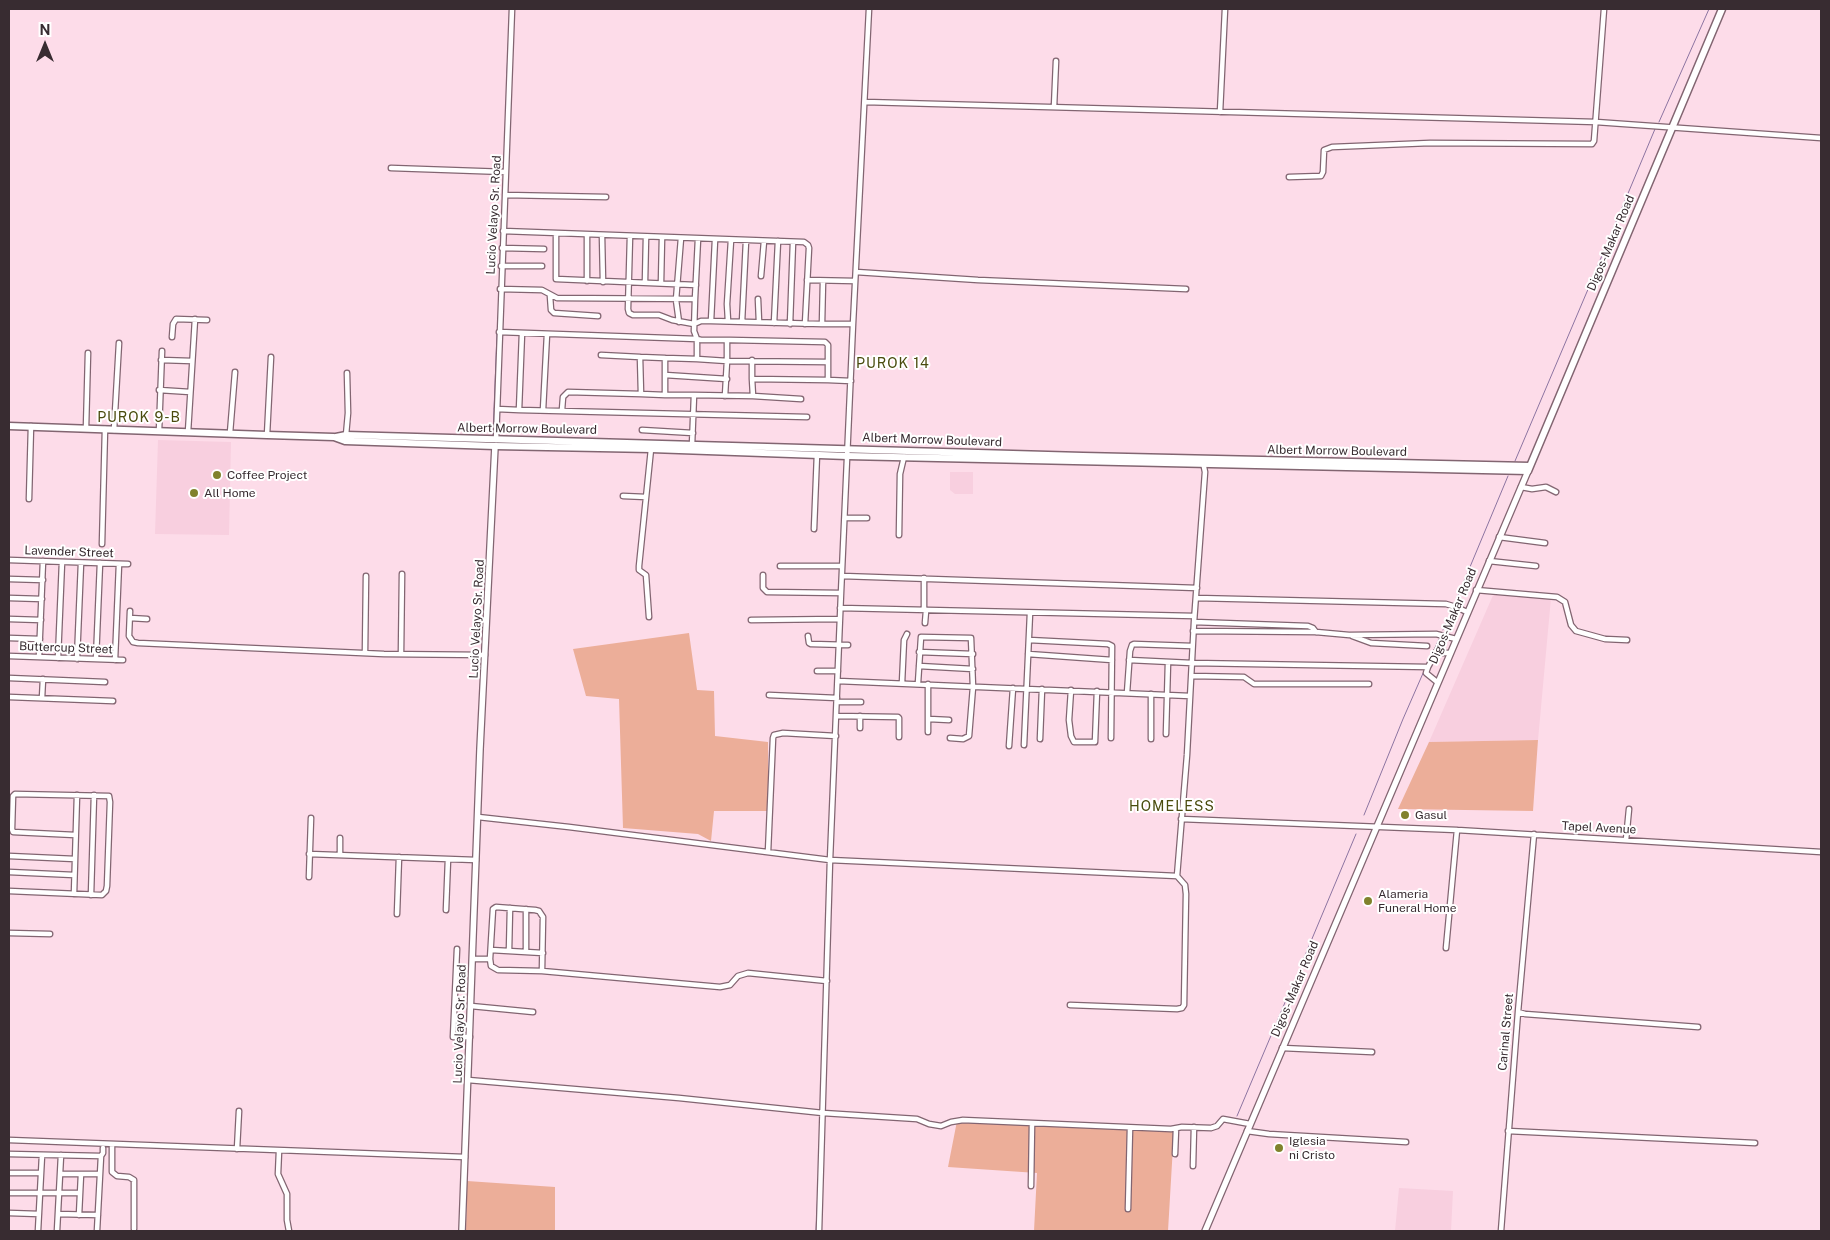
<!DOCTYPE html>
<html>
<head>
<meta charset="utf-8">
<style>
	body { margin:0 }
	#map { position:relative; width:1830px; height:1240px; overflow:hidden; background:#fddce9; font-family:"Public Sans",sans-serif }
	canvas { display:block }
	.frame { position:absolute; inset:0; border:10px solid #382c31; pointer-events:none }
	.north { position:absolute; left:20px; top:20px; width:50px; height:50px; -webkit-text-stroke:4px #fff; paint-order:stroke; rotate:0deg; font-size:14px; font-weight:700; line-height:20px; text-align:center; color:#382c31 }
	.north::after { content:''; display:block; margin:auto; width:18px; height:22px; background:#382c31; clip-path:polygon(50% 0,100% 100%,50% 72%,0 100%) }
</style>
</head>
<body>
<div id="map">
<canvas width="1830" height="1240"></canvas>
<div class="frame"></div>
<div class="north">N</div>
</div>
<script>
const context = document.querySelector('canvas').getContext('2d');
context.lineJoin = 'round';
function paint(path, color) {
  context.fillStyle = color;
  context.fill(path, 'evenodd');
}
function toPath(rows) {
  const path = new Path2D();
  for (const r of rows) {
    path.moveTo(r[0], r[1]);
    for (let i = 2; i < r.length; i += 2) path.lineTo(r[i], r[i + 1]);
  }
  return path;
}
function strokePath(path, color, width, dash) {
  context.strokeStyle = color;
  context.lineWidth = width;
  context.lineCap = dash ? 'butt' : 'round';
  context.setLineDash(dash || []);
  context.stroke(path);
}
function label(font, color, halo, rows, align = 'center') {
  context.font = font + ' "Public Sans",sans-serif';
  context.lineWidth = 4;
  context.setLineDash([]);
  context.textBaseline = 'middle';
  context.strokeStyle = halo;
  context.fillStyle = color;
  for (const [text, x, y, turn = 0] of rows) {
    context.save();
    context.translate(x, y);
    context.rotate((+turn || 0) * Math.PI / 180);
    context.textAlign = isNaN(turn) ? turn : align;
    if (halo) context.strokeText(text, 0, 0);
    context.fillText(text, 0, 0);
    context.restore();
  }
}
paint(toPath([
	[158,440,231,442,229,535,155,534],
	[950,472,973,472,973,494,955,494,950,490],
	[1494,593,1551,598,1538,740,1429,742],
	[1399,1188,1453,1191,1451,1231,1395,1231]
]), '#f8cfdf');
paint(toPath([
	[689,633,697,690,714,691,715,736,768,742,768,811,714,811,711,841,698,834,623,828,619,699,586,696,573,649],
	[1538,740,1533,811,1398,809,1429,742],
	[957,1121,1174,1129,1168,1231,1034,1231,1037,1173,948,1167],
	[467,1181,555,1187,555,1231,469,1231,466,1230]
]), '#ecae99');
strokePath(toPath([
	[507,73,510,9],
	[864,74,867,9],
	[1659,122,1709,9],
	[858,185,863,94],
	[857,211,857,197],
	[1593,277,1655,129],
	[498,330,501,237],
	[493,435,497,334],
	[1515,461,1589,287],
	[1457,598,1508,476],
	[1443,630,1453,608],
	[1428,663,1439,639],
	[1364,815,1403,719,1424,671],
	[1301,965,1356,834],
	[1237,1116,1292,986],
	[816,1231,818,1190]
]), '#8c74a1', 1);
const minor = toPath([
	[865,102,1596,122,1821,138],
	[1054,107,1056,61],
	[1220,112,1225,9],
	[391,168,506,172],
	[1289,177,1321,176,1323,172,1324,150,1332,147,1430,143,1592,144,1594,141,1604,9],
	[505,195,606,197],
	[503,231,804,242,808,245,809,248,805,324],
	[556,234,556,279,696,285],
	[587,235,587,281],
	[602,235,603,282],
	[630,236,628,309,629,313,633,315,659,315,672,320,694,324,701,321,711,321,822,324,823,281],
	[502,248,544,249],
	[501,266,542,266],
	[856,272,978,280,1186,289],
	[761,276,764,241],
	[807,280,855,281],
	[645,282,646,237],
	[661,283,662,237],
	[500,289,542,290,557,298,695,299,698,239],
	[550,296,551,310,554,313,598,316],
	[695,299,694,331,697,339],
	[758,299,759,322],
	[711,321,715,240],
	[728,321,727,304,731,240],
	[679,322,676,300,681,238],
	[742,322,746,241],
	[774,323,778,241],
	[790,324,793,242],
	[822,324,853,324],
	[499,332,697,339],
	[522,333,519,410,807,417],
	[172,337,173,324,176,319,207,320],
	[601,355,640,357],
	[161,360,192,361],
	[752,360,752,379],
	[665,375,727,379],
	[828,380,851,381],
	[159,390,190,392],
	[665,395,641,394,640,357,665,358],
	[694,395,665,395,665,358,697,359],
	[725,396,727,361,828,362,828,345,825,342,730,340,701,340,697,339,697,359,727,361,727,340],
	[753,396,752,379,828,380,828,362],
	[497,409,519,410],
	[543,410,547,334],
	[562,410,563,397,568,392,641,394],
	[86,428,88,353],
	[114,430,119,343],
	[642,430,693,433],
	[159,431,162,351],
	[188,432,195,319],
	[230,433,235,372],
	[267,435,271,357],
	[346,435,348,413,347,373],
	[496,440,512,9],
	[692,445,694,395,753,396,801,399],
	[1521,487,1532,489,1546,487,1556,492],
	[623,496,646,497],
	[29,499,31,426],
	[845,518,867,518],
	[814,529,817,454],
	[899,535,900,474,904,457],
	[1499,537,1545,543],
	[102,544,105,429],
	[9,560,128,564],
	[1489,561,1536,566],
	[780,566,842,566],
	[763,575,763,588,767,592,841,593],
	[842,576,1197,588],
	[924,578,924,610],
	[9,579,43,580],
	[1476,590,1557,597,1565,602,1571,625,1576,631,1605,639,1627,640],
	[9,598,42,599],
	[1196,598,1446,604,1456,607,1467,612],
	[840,608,1194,616],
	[130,611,129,636,133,642,138,643,384,654,485,655],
	[649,617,646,575,639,570,639,566,651,449],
	[130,618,147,619],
	[9,619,41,620],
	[751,620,840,619],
	[1194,622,1308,626,1313,628,1316,632],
	[925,623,926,611],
	[1193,631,1316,632,1349,635,1436,634,1456,639],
	[808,636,809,643,811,644,848,645],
	[1352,636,1371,643,1427,646],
	[9,638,40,639],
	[1029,640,1108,644,1112,646,1111,738],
	[1439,649,1442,653,1450,653],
	[919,652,973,654],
	[365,653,366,576],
	[401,654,402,574],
	[1028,654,1112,660],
	[9,656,123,660],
	[39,657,43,561],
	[58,658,62,562],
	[77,659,81,563],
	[96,659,100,563],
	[115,660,119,564],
	[1129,660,1192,663,1428,667,1445,636],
	[919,666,973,669],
	[1428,667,1426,673,1437,682],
	[817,671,838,671],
	[1192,676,1244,677,1254,684,1369,684],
	[9,678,105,682],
	[838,681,1190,696],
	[902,683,904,640,907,634],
	[918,683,921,637,971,638,973,687,969,736,963,739,950,738],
	[1071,690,1069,720,1071,736,1074,742,1095,742,1097,691],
	[1127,693,1130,651,1132,645,1134,644,1192,646],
	[769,695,837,698],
	[9,697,113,701],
	[42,698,43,679],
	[837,702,861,702],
	[836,716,898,717,899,718,899,737],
	[860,716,860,728],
	[929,719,949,720],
	[928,732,928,684],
	[1166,734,1168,662],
	[1040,739,1042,689],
	[1151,739,1151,694],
	[1024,745,1030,613],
	[1009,746,1013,688],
	[478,817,569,827,830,860,1177,876],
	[1181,819,1457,830,1821,852],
	[340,838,340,855],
	[1626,840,1629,809],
	[768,852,773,738,774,735,783,733,836,736],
	[309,854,476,860],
	[9,856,75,859],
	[9,872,74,875],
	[309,877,311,818],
	[9,891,102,895,106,891,107,886,110,802,109,796,15,794,13,796,12,829,13,832,75,835],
	[74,894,77,795],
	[91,895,94,795],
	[526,909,526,952],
	[446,910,448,859],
	[397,914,399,857],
	[9,933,50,934],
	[1446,948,1457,830],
	[457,949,453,1037,470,1037],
	[491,950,543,953],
	[509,951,510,908],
	[473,959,490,959,491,966,498,970,542,971,720,987,730,985,738,976,748,973,827,981],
	[490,959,493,909,496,907,535,910,539,911,543,917,542,971],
	[1070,1005,1177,1009,1182,1008,1184,1005,1186,894,1185,885,1177,876,1187,755,1194,622,1205,472,1203,462],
	[471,1006,533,1012],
	[1518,1012,1525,1014,1698,1027],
	[1282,1048,1372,1052],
	[468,1080,679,1098,823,1113,917,1119,929,1124,941,1126,951,1122,963,1120,1171,1129,1182,1127,1211,1128,1217,1126,1223,1119,1250,1124],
	[1247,1131,1269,1134,1406,1142],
	[1508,1131,1755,1143],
	[9,1140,465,1157],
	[112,1144,112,1172,117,1176,129,1177,134,1180,134,1229],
	[237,1149,239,1111],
	[279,1151,278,1174,287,1194,287,1220,289,1231],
	[9,1154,101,1156],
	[1175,1154,1176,1129],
	[1193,1166,1194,1127],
	[9,1173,41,1173],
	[60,1174,100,1174],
	[1031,1186,1032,1123],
	[9,1193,80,1193],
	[1128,1209,1130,1128],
	[9,1213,39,1214],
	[58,1214,98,1215],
	[79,1215,81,1174],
	[38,1231,42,1155],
	[57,1231,61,1155],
	[97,1231,101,1156,103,1153,103,1148],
	[819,1231,830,860,841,593,853,324,869,9],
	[1501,1231,1518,1012,1534,834]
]);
const major = toPath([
	[462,1231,480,749,495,446],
	[1205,1231,1528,471]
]);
const highway = toPath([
	[9,426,267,435,334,437,345,441,495,446,651,449,847,456,1528,471,1722,9],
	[336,437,346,435,1083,456,1530,466]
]);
strokePath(minor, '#826571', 7);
strokePath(major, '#826571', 8);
strokePath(highway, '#826571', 9);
strokePath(minor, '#fff', 4.5);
strokePath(major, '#fff', 5.5);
strokePath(highway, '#fff', 6);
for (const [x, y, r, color] of [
	[217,475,5,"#80822c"],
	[194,493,5,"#80822c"],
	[1405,815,5,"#80822c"],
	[1368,901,5,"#80822c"],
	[1279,1148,5,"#80822c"]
]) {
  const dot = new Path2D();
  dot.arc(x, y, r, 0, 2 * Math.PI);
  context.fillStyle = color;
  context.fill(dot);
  strokePath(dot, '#fff', 2);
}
label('12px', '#382c31', '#fff', [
	["Lucio Velayo Sr. Road",494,215,-87],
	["Digos-Makar Road",1611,243,-67],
	["Albert Morrow Boulevard",527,429,1],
	["Albert Morrow Boulevard",932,440,2],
	["Albert Morrow Boulevard",1337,451,1],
	["Lavender Street",69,552,2],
	["Digos-Makar Road",1453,616,-67],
	["Lucio Velayo Sr. Road",477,619,-87],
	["Buttercup Street",66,648,2],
	["Tapel Avenue",1599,828,3],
	["Digos-Makar Road",1295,989,-67],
	["Lucio Velayo Sr. Road",460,1024,-88],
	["Carinal Street",1506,1032,-85]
]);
label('12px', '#382c31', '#fff', [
	["Coffee Project",227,475],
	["All Home",204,493],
	["Gasul",1415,815],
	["Alameria",1378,894],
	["Funeral Home",1378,908],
	["Iglesia",1289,1141],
	["ni Cristo",1289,1155]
], 'left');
context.letterSpacing = '1px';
label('14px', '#4a4b0e', '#fff', [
	["PUROK 14",893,364],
	["PUROK 9-B",139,418],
	["HOMELESS",1172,807]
]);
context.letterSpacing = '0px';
</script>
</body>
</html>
